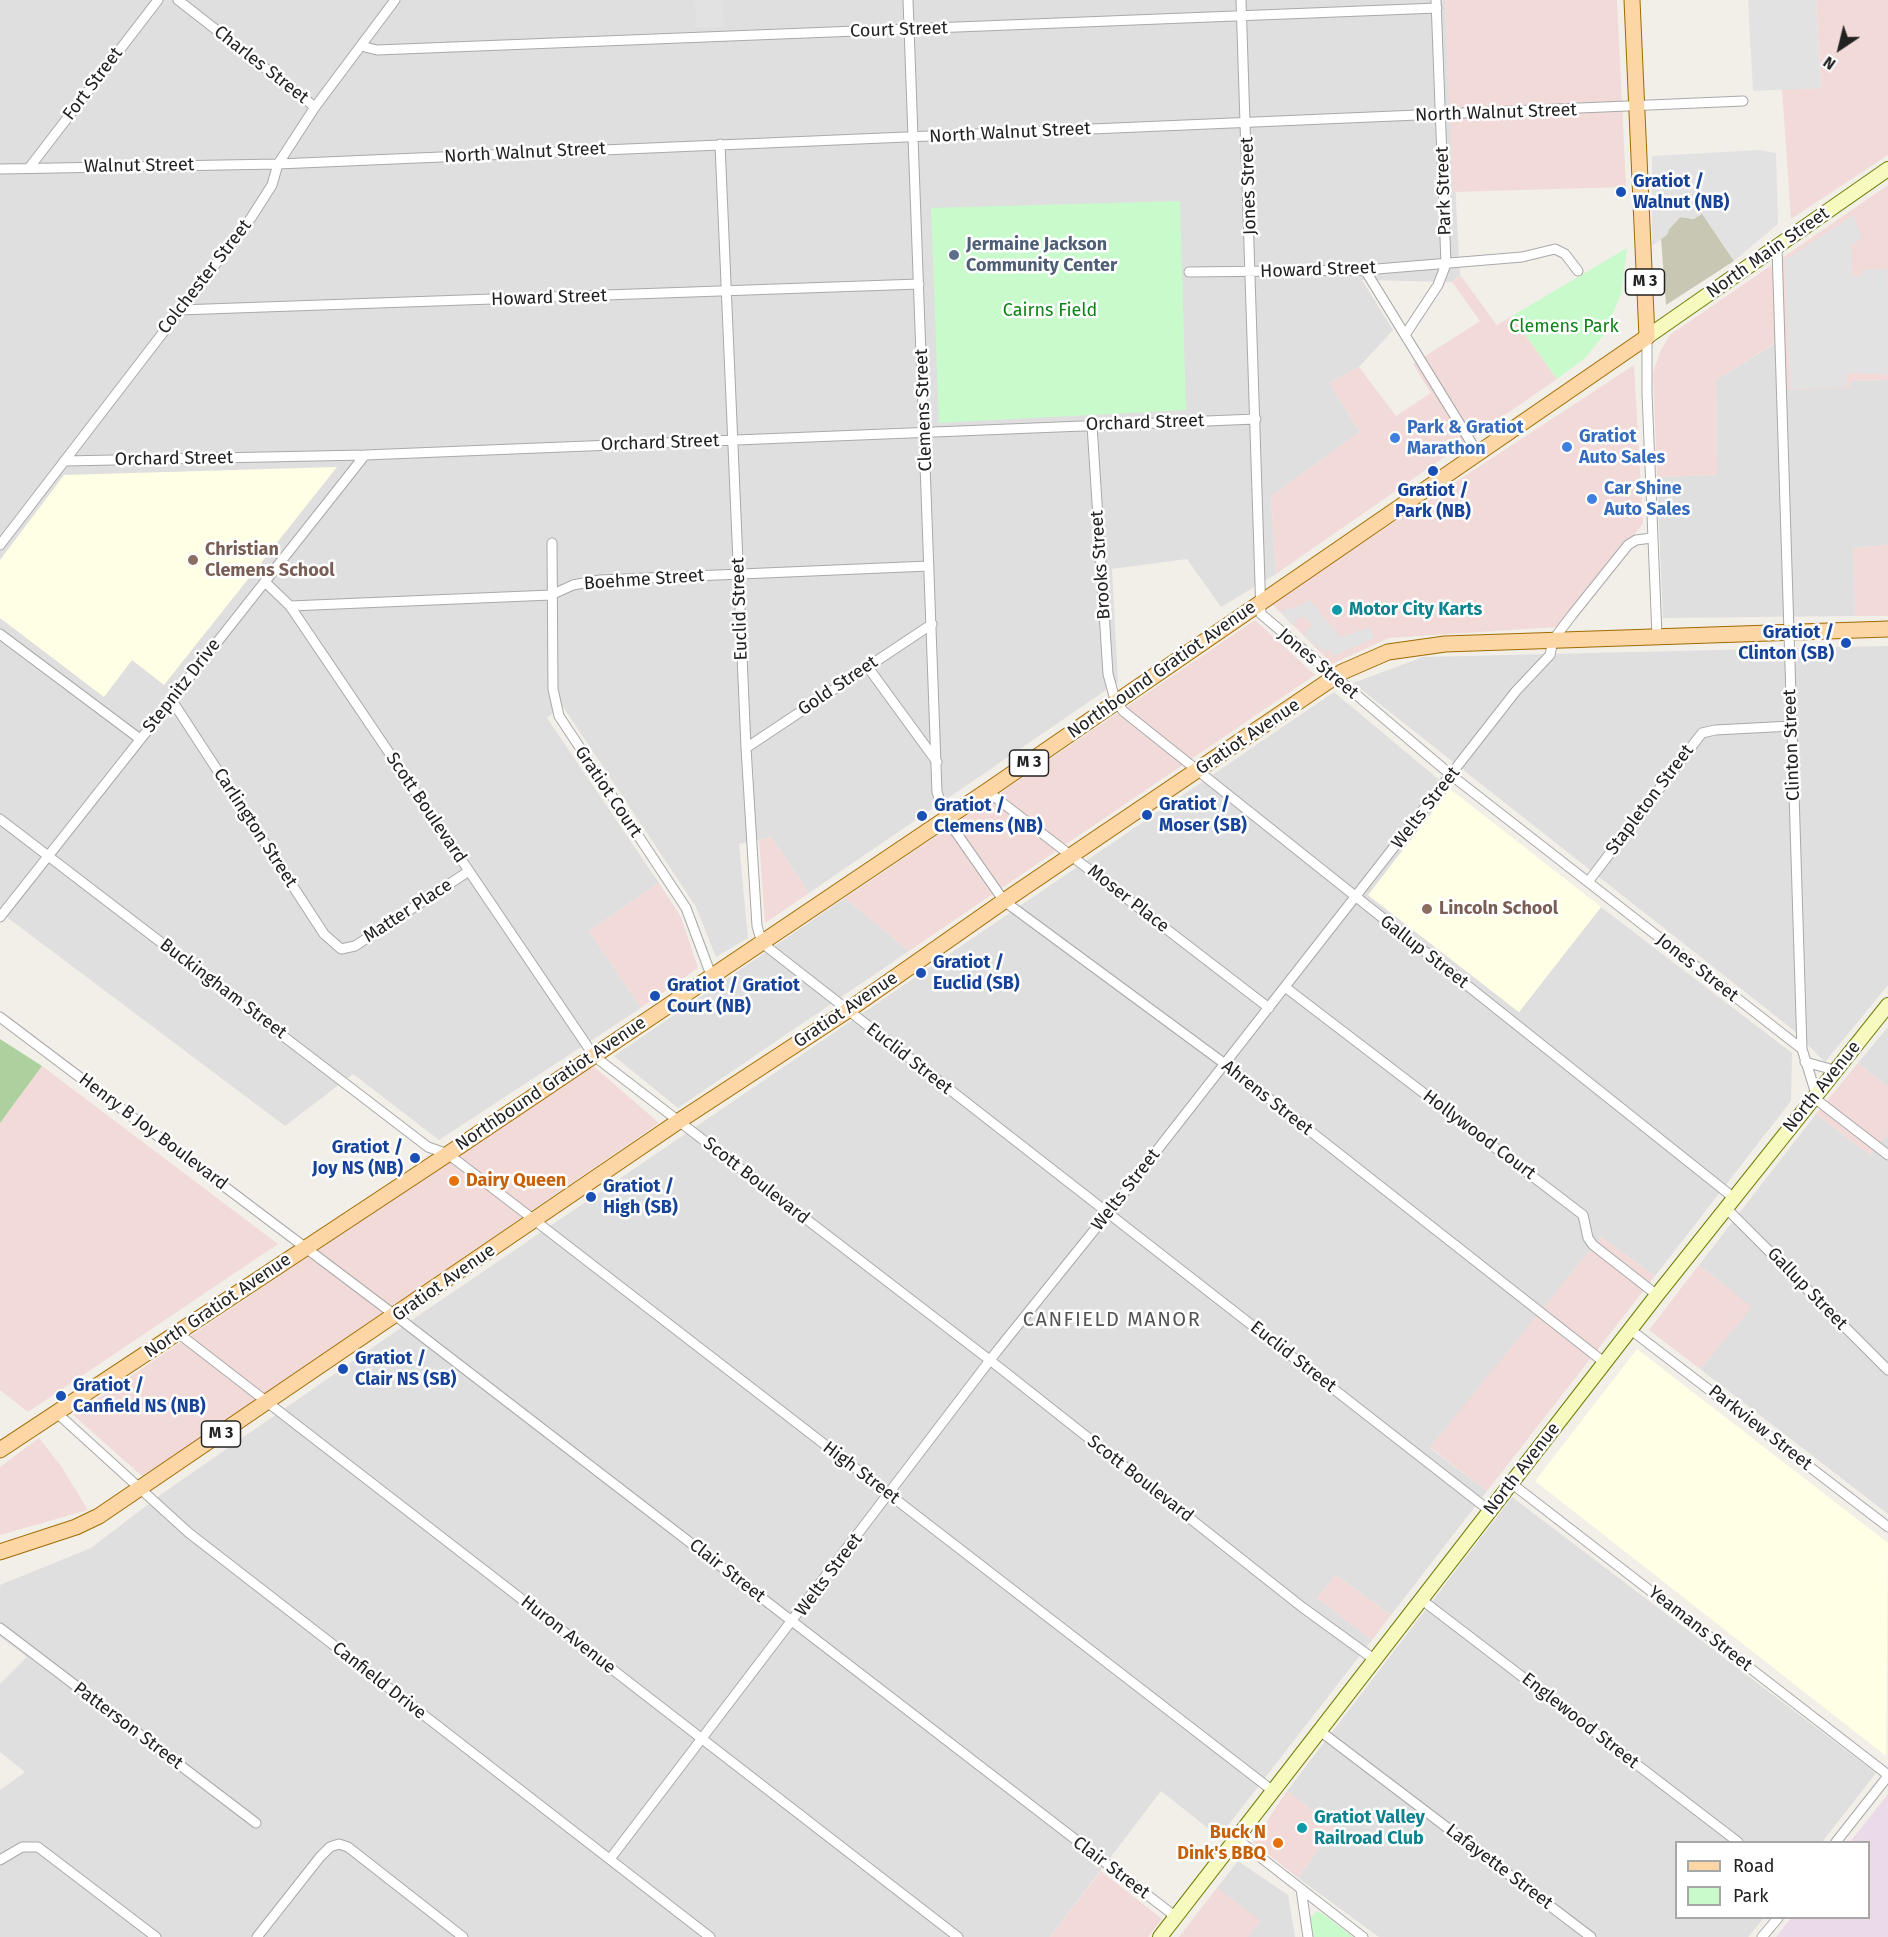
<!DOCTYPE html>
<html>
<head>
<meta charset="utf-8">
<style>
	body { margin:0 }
	#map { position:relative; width:1888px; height:1937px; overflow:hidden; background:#f2efe9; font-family:"Fira Sans",sans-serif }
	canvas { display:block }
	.legend { position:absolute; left:1675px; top:1841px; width:195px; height:78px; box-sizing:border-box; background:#fff; border:2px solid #a7a7a7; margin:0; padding:8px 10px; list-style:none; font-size:18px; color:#222 }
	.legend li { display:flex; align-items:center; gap:12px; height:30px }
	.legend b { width:30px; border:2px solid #a7a7a7 }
	.north { position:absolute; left:1810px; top:18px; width:60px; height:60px; -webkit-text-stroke:4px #fff; paint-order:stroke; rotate:215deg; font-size:16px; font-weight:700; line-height:24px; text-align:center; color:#222 }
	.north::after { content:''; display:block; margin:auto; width:21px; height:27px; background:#222; clip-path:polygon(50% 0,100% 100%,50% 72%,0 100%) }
</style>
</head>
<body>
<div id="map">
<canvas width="1888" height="1937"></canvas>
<ul class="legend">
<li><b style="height:8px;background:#fcd6a4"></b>Road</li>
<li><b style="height:16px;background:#c8facc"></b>Park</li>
</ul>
<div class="north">N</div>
</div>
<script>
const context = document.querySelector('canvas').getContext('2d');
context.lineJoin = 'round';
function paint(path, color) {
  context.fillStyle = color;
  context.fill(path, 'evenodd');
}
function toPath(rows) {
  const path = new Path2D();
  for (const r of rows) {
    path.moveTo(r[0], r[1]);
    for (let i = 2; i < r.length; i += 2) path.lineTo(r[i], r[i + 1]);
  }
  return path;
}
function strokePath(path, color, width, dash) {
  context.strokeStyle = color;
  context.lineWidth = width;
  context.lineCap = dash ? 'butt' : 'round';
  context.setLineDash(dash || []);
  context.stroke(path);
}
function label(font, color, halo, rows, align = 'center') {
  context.font = font + ' "Fira Sans",sans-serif';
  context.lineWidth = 5;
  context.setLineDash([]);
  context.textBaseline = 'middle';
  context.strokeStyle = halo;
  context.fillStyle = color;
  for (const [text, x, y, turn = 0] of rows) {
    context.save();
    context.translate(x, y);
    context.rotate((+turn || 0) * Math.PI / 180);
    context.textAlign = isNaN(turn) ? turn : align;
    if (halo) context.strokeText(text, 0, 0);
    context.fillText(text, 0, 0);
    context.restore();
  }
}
paint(toPath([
	[0,0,1445,0,1460,275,1452,282,1362,280,1393,330,1359,367,1329,383,1360,432,1271,496,1276,574,1221,607,1187,559,1112,569,1118,682,809,893,771,837,739,844,748,938,716,957,696,907,562,705,547,718,659,883,589,931,641,1008,439,1140,353,1074,285,1126,0,912],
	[1784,338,1849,388,1850,381,1888,380,1888,545,1854,548,1855,616,1663,618,1657,477,1717,475,1716,380],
	[1888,646,1888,985,1825,1062,1792,1029,1353,683,1423,657],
	[1334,692,1450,789,1369,896,1519,1012,1601,907,1792,1053,1791,1101,1655,1276,1601,1237,1430,1448,1487,1491,1391,1615,1336,1575,1317,1598,1372,1640,1219,1837,1161,1791,1050,1937,0,1937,0,1790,25,1772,0,1752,0,1684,27,1657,0,1637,0,1585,91,1548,163,1493,415,1318],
	[845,898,909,951,678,1108,614,1056],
	[1888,1027,1888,1087,1858,1063],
	[1816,1114,1870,1155,1888,1134,1888,1514,1700,1369,1751,1307,1699,1265],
	[1512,1497,1876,1773,1822,1842,1676,1842,1676,1918,1764,1918,1748,1937,1379,1937,1298,1878,1334,1827,1287,1791],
	[1238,1861,1288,1895,1295,1937,1179,1937]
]), '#e0dfdf');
paint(toPath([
	[1445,0,1617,0,1626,187,1453,192],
	[1816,0,1888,0,1888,155,1791,219,1782,89,1821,88],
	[1888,185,1888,380,1850,381,1849,388,1786,390,1783,338,1716,380,1717,475,1657,477,1653,372,1661,350,1670,335],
	[1460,275,1497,325,1512,316,1557,379,1276,574,1271,496,1360,432,1329,383,1359,367,1396,416,1431,393,1413,364,1480,321,1452,282],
	[1634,365,1643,524,1557,627,1389,638,1332,664,1271,603],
	[1888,545,1888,616,1855,616,1853,548],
	[1255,620,1315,675,909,951,845,898],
	[771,837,809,893,765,923,759,840],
	[659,883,681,917,698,968,641,1008,589,931],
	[1858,1063,1888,1087,1888,1134,1870,1155,1816,1114],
	[592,1065,659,1123,143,1477,73,1415],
	[42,1066,278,1244,28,1412,0,1390,0,1123],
	[1601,1237,1655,1276,1487,1491,1430,1447],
	[1699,1265,1752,1307,1700,1369,1649,1330],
	[39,1438,61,1466,88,1510,0,1535,0,1467],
	[1336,1575,1391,1615,1372,1640,1317,1598],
	[1287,1791,1334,1827,1298,1878,1253,1842],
	[1101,1871,1162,1919,1148,1937,1050,1937],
	[1217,1888,1261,1921,1248,1937,1179,1937]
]), '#f2dad9');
paint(toPath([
	[1888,1794,1888,1937,1776,1937,1791,1918,1868,1918,1868,1842,1850,1842]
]), '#ebdbe8');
paint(toPath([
	[337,467,164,685,132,660,104,697,0,618,0,560,64,475],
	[1450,789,1601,907,1519,1012,1368,895],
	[1637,1349,1888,1543,1886,1756,1535,1481]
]), '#ffffe5');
paint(toPath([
	[1702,213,1734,261,1666,305,1661,238,1680,217,1693,219]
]), '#c7c7b4');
paint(toPath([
	[0,1039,42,1066,0,1123]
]), '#add19e');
paint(toPath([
	[1180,201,1186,410,939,423,931,208],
	[1627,248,1621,294,1603,336,1585,358,1557,379,1512,316],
	[1317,1911,1323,1914,1353,1937,1313,1937,1311,1918]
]), '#c8facc');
paint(toPath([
	[695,0,722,0,724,27,697,28],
	[1748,0,1816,0,1821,88,1753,91],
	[1758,150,1776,153,1778,224,1734,261,1702,214,1694,219,1680,217,1670,227,1667,235,1652,246,1652,156],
	[1854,215,1861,238,1851,245,1852,276,1862,276,1862,269,1887,269,1888,374,1846,373,1846,387,1790,389,1785,260],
	[1310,600,1341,638,1369,627,1375,638,1333,656,1328,648,1325,653,1303,635,1312,625,1303,616,1291,625,1281,610,1294,608]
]), '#e2e2e2');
const street = toPath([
	[178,0,315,107],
	[908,0,937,792,946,818,1004,901,1225,1064,1605,1363],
	[1241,0,1261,614,1451,775,1802,1049],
	[361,46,377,50,1437,8],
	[720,144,746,748,757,926,762,943,1490,1511],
	[29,168,158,0],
	[0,169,278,164,1743,101],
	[1777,248,1802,1049,1816,1094],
	[1365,270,1477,452],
	[1189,272,1365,270,1522,257,1555,249,1565,254,1578,271],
	[179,310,919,284],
	[1405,335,1438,285,1446,264,1436,0],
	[1647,337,1647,393,1657,636],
	[1092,425,1108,674,1114,696,1123,711,1734,1198],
	[64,461,365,455,1256,419],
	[552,543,553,689,559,716,686,908,711,975],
	[0,545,251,218,272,185,278,164,315,107,395,0],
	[265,582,290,606,594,1056,1000,1368,1302,1607,1375,1660],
	[290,606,551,595,573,585,600,580,929,566],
	[0,634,140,739],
	[867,666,937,762],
	[171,699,324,934,341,949,355,946,469,871],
	[746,748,932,624],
	[987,791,1269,1008],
	[0,819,428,1147,448,1154,520,1209,1273,1791],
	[1588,882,1702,733,1715,730,1792,726],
	[0,917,365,455],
	[1285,987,1583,1215,1588,1238,1593,1245,1657,1295],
	[0,1017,396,1316,1176,1917],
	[1805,1062,1834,1070],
	[1813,1097,1888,1155],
	[1726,1208,1888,1370],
	[1631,1330,1888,1527],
	[178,1333,958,1937],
	[58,1414,189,1533,710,1937],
	[1511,1483,1888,1775],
	[1422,1600,1738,1842],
	[0,1628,256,1823],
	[1320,1731,1591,1937],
	[1237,1839,1363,1937],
	[1836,1842,1888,1776],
	[610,1859,997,1351,1108,1213,1516,691,1550,655,1553,640,1572,615,1628,545,1636,540,1652,538],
	[0,1860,22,1847,38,1847,156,1937],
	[1301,1889,1308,1937],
	[257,1937,320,1857,330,1847,339,1844,348,1847,463,1937],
	[1762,1937,1778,1918]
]);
const secondary = toPath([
	[1647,337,1888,169],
	[1160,1937,1657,1295,1888,1005]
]);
const primary = toPath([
	[0,1450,448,1154,987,791,1647,337,1632,0],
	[0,1552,76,1527,99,1516,679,1121,847,1011,1004,901,1342,672,1388,652,1445,644,1888,629]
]);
strokePath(street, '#a9a9a9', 11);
strokePath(secondary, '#707d05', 16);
strokePath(primary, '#a06b00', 17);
strokePath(street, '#fff', 9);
strokePath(secondary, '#f7fabf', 14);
strokePath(primary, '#fcd6a4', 15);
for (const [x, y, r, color] of [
	[1621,192,6,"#1a4fb4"],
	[954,255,6,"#5c6f8a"],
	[1395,438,6,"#3f7fe0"],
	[1567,447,6,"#3f7fe0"],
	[1433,471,6,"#1a4fb4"],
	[1592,499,6,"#3f7fe0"],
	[193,560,6,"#8d6e63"],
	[1337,610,6,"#0f9aa8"],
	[1846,643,6,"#1a4fb4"],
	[1147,815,6,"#1a4fb4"],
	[922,816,6,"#1a4fb4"],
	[1427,909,6,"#8d6e63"],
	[921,973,6,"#1a4fb4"],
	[655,996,6,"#1a4fb4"],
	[415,1158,6,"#1a4fb4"],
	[454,1181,6,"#e8710a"],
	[591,1197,6,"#1a4fb4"],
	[343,1369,6,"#1a4fb4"],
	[61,1396,6,"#1a4fb4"],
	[1302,1828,6,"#0f9aa8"],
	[1278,1843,6,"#e8710a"]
]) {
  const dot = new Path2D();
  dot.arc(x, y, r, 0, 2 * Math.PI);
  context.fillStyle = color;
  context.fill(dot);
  strokePath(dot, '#fff', 2);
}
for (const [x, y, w] of [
	[1645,282,39],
	[1029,763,39],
	[221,1434,39]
]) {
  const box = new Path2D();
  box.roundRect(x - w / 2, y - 13, w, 26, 4.5);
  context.fillStyle = '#fff';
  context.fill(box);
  strokePath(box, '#222', 1.5);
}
label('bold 16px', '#222', null, [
	["M 3",1645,282],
	["M 3",1029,763],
	["M 3",221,1434]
]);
label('18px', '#222', '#fff', [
	["Court Street",899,30,-2],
	["Charles Street",261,65,38],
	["Fort Street",93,84,-53],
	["North Walnut Street",1496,113,-2],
	["North Walnut Street",1010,133,-3],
	["North Walnut Street",525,153,-3],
	["Walnut Street",139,166,-1],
	["Jones Street",1249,186,-92],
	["Park Street",1444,191,-92],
	["North Main Street",1768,253,-35],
	["Howard Street",1318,270,-2],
	["Colchester Street",205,277,-52],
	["Howard Street",549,298,-2],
	["Clemens Street",924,410,-92],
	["Orchard Street",1145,423,-2],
	["Orchard Street",660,443,-2],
	["Orchard Street",174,459,-1],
	["Brooks Street",1101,565,-94],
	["Boehme Street",644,580,-4],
	["Euclid Street",740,609,-92],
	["Jones Street",1318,664,40],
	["Northbound Gratiot Avenue",1162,670,-35],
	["Stepnitz Drive",182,686,-52],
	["Gold Street",838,686,-34],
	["Gratiot Avenue",1248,737,-34],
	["Clinton Street",1792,745,-92],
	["Gratiot Court",608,792,56],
	["Stapleton Street",1650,800,-53],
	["Scott Boulevard",426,808,56],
	["Welts Street",1426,808,-52],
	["Carlington Street",255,828,57],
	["Moser Place",1128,899,38],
	["Matter Place",408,911,-33],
	["Gallup Street",1424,952,38],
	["Jones Street",1697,968,38],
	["Buckingham Street",223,989,37],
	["Gratiot Avenue",846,1010,-34],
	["Euclid Street",909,1059,38],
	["Northbound Gratiot Avenue",551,1084,-34],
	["North Avenue",1822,1087,-51],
	["Ahrens Street",1267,1098,38],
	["Henry B Joy Boulevard",153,1132,37],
	["Hollywood Court",1479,1135,37],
	["Scott Boulevard",756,1181,38],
	["Welts Street",1126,1190,-52],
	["Gratiot Avenue",444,1283,-35],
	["Gallup Street",1807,1289,46],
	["North Gratiot Avenue",218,1306,-34],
	["Euclid Street",1293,1357,38],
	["Parkview Street",1760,1428,38],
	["North Avenue",1522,1469,-52],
	["High Street",861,1473,37],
	["Scott Boulevard",1140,1479,38],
	["Clair Street",727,1571,38],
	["Welts Street",829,1575,-53],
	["Yeamans Street",1700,1629,38],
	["Huron Avenue",568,1635,38],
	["Canfield Drive",379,1681,38],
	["Englewood Street",1580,1721,38],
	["Patterson Street",128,1726,37],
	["Lafayette Street",1499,1867,37],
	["Clair Street",1111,1868,37]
]);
label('bold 18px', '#164399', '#fff', [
	["Gratiot /",1633,182],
	["Walnut (NB)",1633,203],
	["Gratiot /",1433,491,"center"],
	["Park (NB)",1433,512,"center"],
	["Gratiot /",1834,633,"right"],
	["Clinton (SB)",1834,654,"right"],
	["Gratiot /",1159,805],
	["Moser (SB)",1159,826],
	["Gratiot /",934,806],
	["Clemens (NB)",934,827],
	["Gratiot /",933,963],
	["Euclid (SB)",933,984],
	["Gratiot / Gratiot",667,986],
	["Court (NB)",667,1007],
	["Gratiot /",403,1148,"right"],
	["Joy NS (NB)",403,1169,"right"],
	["Gratiot /",603,1187],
	["High (SB)",603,1208],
	["Gratiot /",355,1359],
	["Clair NS (SB)",355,1380],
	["Gratiot /",73,1386],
	["Canfield NS (NB)",73,1407]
], 'left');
label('bold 18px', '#4e5e75', '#fff', [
	["Jermaine Jackson",966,245],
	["Community Center",966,266]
], 'left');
label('18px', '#0c8416', '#fff', [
	["Cairns Field",1050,311],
	["Clemens Park",1564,327]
]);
label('bold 18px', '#366cbe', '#fff', [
	["Park & Gratiot",1407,428],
	["Marathon",1407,449],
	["Gratiot",1579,437],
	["Auto Sales",1579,458],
	["Car Shine",1604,489],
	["Auto Sales",1604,510]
], 'left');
label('bold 18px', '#785e54', '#fff', [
	["Christian",205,550],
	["Clemens School",205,571],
	["Lincoln School",1439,909]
], 'left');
label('bold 18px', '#0d838f', '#fff', [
	["Motor City Karts",1349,610],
	["Gratiot Valley",1314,1818],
	["Railroad Club",1314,1839]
], 'left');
label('bold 18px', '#c56008', '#fff', [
	["Dairy Queen",466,1181],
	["Buck N",1266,1833,"right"],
	["Dink's BBQ",1266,1854,"right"]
], 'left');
context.letterSpacing = '1.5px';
label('20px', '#555', '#fff', [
	["CANFIELD MANOR",1112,1320]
]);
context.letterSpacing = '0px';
</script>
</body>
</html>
